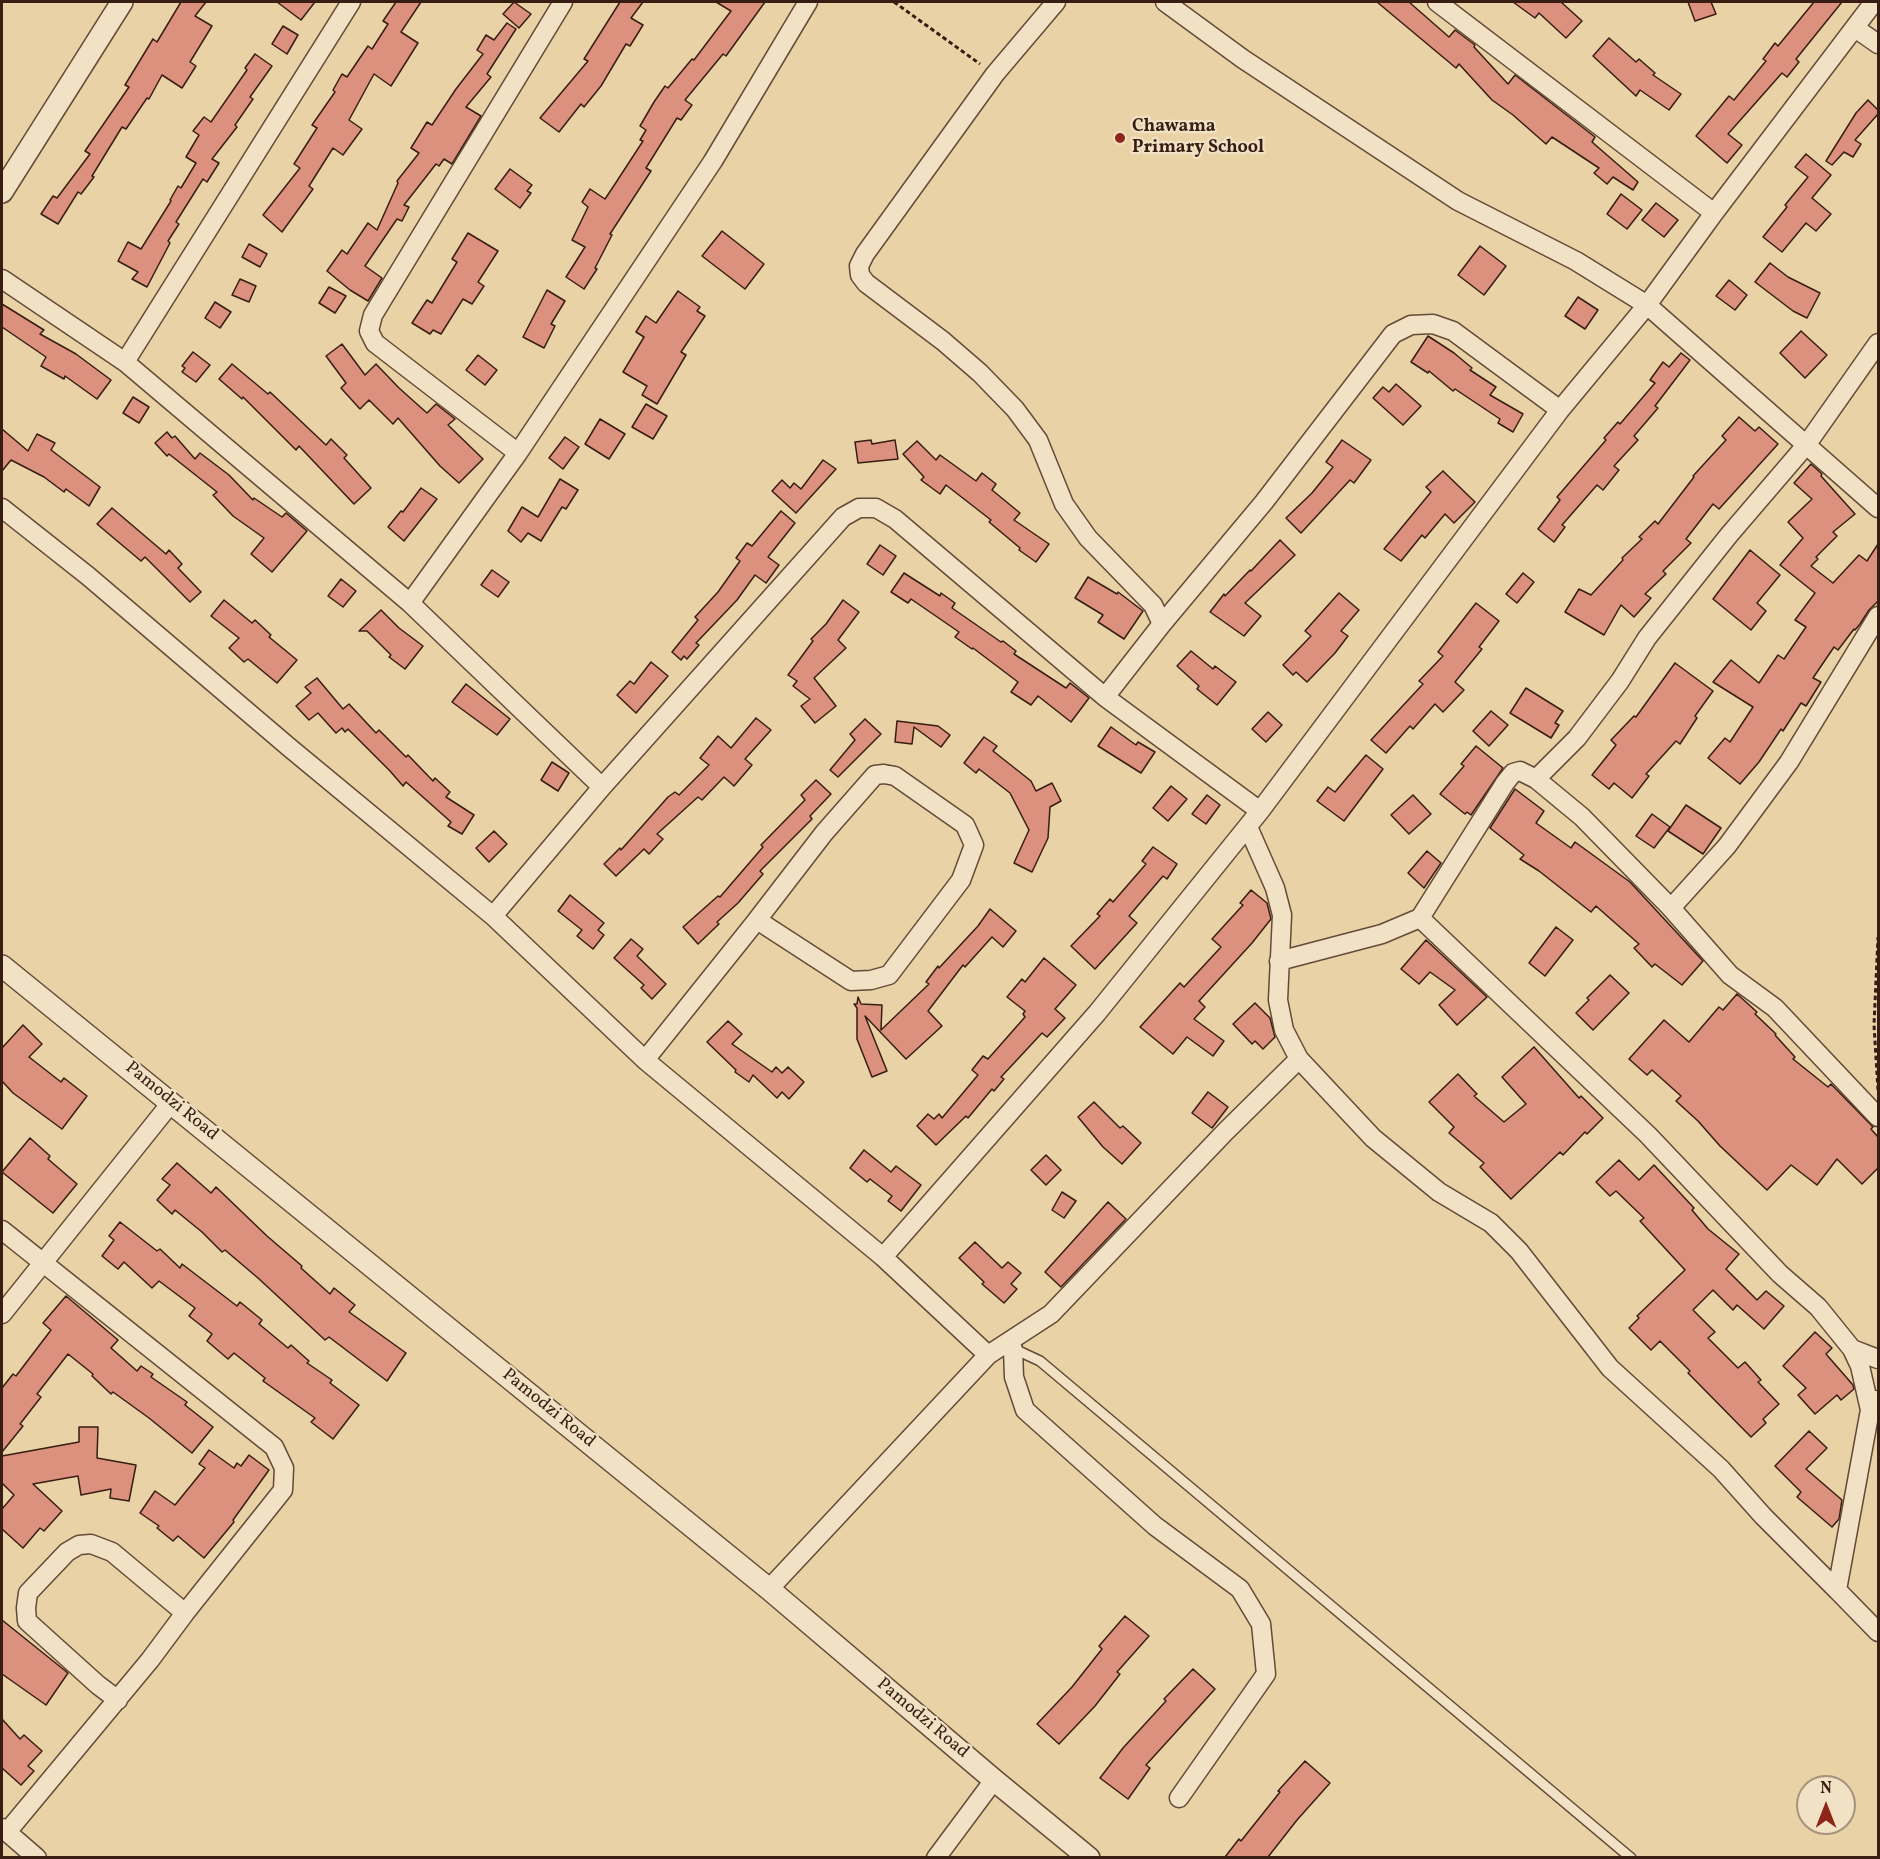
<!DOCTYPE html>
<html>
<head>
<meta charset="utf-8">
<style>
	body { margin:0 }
	#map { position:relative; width:1880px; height:1859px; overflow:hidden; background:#e9d2a6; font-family:Vollkorn,serif }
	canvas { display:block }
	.frame { position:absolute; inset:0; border:3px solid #381d12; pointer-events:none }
	.north { position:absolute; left:1796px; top:1775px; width:60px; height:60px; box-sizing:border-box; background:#f1e2c5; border:2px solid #a7937d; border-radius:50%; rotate:0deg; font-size:16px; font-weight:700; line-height:24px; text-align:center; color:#381d12 }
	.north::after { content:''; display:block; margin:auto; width:21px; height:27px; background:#8f2418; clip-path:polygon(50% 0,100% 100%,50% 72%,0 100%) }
</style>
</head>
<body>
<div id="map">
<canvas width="1880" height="1859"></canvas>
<div class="frame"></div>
<div class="north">N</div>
</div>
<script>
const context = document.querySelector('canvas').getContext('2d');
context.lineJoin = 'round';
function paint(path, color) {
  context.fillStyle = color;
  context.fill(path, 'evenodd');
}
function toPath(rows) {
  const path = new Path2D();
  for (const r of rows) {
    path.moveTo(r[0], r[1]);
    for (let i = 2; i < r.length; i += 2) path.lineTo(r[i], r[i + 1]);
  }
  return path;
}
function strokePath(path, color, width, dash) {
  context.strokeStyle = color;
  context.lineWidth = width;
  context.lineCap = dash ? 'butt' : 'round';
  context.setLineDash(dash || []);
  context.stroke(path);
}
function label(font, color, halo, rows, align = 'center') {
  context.font = font + ' Vollkorn,serif';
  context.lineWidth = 4.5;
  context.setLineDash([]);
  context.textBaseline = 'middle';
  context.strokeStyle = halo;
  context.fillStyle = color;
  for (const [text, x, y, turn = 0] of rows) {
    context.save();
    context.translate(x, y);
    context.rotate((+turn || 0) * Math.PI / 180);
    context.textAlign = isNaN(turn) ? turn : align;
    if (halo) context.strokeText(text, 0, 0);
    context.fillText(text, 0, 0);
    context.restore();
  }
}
const building = toPath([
	[181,2,206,2,195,16,212,26,190,62,196,66,182,88,162,75,149,99,147,98,126,129,122,127,92,176,94,177,81,194,78,192,58,224,41,214,53,196,57,198,90,154,85,151,129,87,125,85,153,39,157,42,181,2],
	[277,2,315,2,301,20,277,2],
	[396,2,421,2,401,32,418,43,391,86,374,74,349,120,362,129,343,155,333,148,309,186,313,189,282,232,263,215,300,168,294,164,317,128,312,125,335,92,333,90,342,74,347,77,368,46,372,49,388,24,383,21,396,2],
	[514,2,531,14,519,28,503,14,514,2],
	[620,2,643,2,631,18,643,25,630,46,626,44,601,86,584,107,581,104,559,132,540,118,588,61,584,59,620,2],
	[716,2,765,2,726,56,723,54,685,100,692,105,681,120,677,118,646,168,651,171,610,234,612,235,595,268,597,269,584,289,566,277,585,247,572,240,588,207,582,202,590,189,605,199,615,184,643,141,640,140,646,130,640,126,654,102,665,86,668,88,692,59,694,60,731,11,716,2],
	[1377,2,1409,2,1449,37,1455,30,1475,45,1474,47,1508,84,1515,75,1595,137,1592,142,1638,182,1633,190,1613,177,1607,184,1594,173,1599,168,1552,137,1546,144,1513,115,1492,100,1459,64,1456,68,1377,2],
	[1513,2,1561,2,1582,21,1566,38,1539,13,1535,18,1513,2],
	[1688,2,1711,2,1716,14,1695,21,1688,2],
	[1814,2,1842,2,1796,59,1799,62,1787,77,1782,73,1728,134,1742,145,1727,163,1696,136,1729,96,1734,100,1766,61,1763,59,1775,43,1778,46,1814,2],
	[507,23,516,29,487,74,491,77,466,107,481,116,452,164,444,159,439,166,436,164,404,205,409,207,402,221,397,219,365,266,382,278,368,301,350,290,327,271,342,250,347,254,368,223,377,230,398,183,397,181,419,153,411,148,427,122,432,125,456,89,483,54,477,50,486,35,494,40,507,23],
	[283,26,298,35,287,54,272,44,283,26],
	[1609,38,1636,62,1639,59,1655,73,1653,75,1681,94,1669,110,1640,90,1636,96,1593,56,1609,38],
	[255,54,272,66,250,97,253,99,235,125,237,127,212,159,219,163,207,182,203,179,176,222,179,224,168,241,170,243,147,287,132,279,138,272,118,261,128,242,141,249,171,201,170,200,178,186,181,188,196,163,186,157,199,135,193,131,204,117,211,122,247,70,245,68,255,54],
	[1868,100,1878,110,1878,114,1855,140,1861,144,1853,157,1844,152,1832,165,1826,161,1856,113,1868,100],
	[1806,154,1831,175,1812,198,1831,214,1816,231,1806,223,1782,252,1763,237,1787,207,1785,205,1808,177,1795,167,1806,154],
	[510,169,532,185,527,191,531,193,520,208,495,189,510,169],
	[1621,194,1642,210,1627,229,1607,214,1621,194],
	[1656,203,1678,220,1664,237,1642,220,1656,203],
	[722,231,764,264,745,289,702,256,722,231],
	[468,233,498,251,478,282,484,286,472,304,463,299,441,334,433,330,430,334,412,323,427,300,432,303,457,262,452,259,468,233],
	[249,244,267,254,260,267,242,257,249,244],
	[1480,246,1506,266,1484,295,1458,275,1480,246],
	[1770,263,1788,277,1820,293,1807,318,1793,311,1755,282,1770,263],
	[240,279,256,286,249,302,232,295,240,279],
	[1729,280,1747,295,1735,310,1716,296,1729,280],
	[329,287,346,296,335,313,319,303,329,287],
	[547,290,565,301,551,324,555,326,544,348,523,337,547,290],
	[678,291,700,307,697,311,705,316,681,352,686,355,657,404,642,395,647,386,623,372,644,337,636,332,646,316,656,323,678,291],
	[1578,297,1598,310,1585,329,1565,316,1578,297],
	[215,302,231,312,220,328,205,318,215,302],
	[2,304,44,330,40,334,76,354,111,380,97,399,65,376,64,379,41,366,46,357,2,327,2,304],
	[1801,331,1827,355,1805,378,1780,353,1801,331],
	[1428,336,1454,353,1472,368,1470,370,1496,387,1490,395,1523,414,1513,432,1498,423,1500,419,1455,389,1453,391,1429,371,1428,373,1411,362,1428,336],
	[342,344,365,375,376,364,399,388,427,413,436,404,455,419,448,425,483,459,459,483,440,466,398,418,393,424,369,400,360,409,341,388,346,383,326,356,342,344],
	[193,352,210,365,196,382,182,372,185,368,182,366,193,352],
	[1681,353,1690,360,1655,406,1658,408,1634,436,1638,440,1614,466,1619,470,1603,490,1597,485,1562,525,1565,527,1554,542,1538,529,1560,500,1557,497,1606,440,1604,438,1618,422,1620,424,1655,383,1650,380,1663,362,1669,367,1681,353],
	[478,355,497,370,485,385,466,370,478,355],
	[232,364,268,394,270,392,326,445,331,439,347,455,344,458,371,488,354,504,299,446,296,450,243,397,242,399,219,379,232,364],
	[1396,384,1421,406,1403,425,1373,398,1383,387,1389,392,1396,384],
	[133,397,149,407,139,423,123,413,133,397],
	[646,404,667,416,653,439,632,427,646,404],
	[1739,417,1755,431,1759,427,1778,444,1719,509,1713,504,1686,539,1691,543,1663,571,1666,574,1645,594,1651,598,1634,617,1621,605,1604,635,1565,612,1579,589,1591,595,1623,560,1622,558,1642,539,1639,537,1655,521,1658,524,1694,477,1693,476,1726,440,1722,436,1739,417],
	[600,419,625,434,609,459,585,444,600,419],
	[2,429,28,451,37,434,55,443,51,450,100,487,89,506,66,489,64,492,44,477,11,460,2,471,2,429],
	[167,432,172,438,175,436,195,459,200,453,229,475,253,500,254,498,282,517,286,513,307,531,272,572,251,554,264,538,233,516,213,495,217,492,169,454,167,456,155,443,167,432],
	[565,437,579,447,563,469,549,458,565,437],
	[871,440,872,444,895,440,898,459,858,463,855,442,871,440],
	[1342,440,1371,460,1354,483,1350,480,1301,533,1286,518,1312,493,1333,467,1326,462,1342,440],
	[917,441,936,460,940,455,976,481,982,473,996,484,992,490,1020,513,1014,520,1049,544,1036,562,1019,550,1020,548,989,522,991,520,946,485,940,494,921,480,924,477,903,454,917,441],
	[823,460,836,469,796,513,772,491,782,480,790,488,794,483,801,489,823,460],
	[1811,464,1822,474,1821,476,1855,514,1833,532,1837,536,1816,557,1818,559,1811,566,1833,583,1859,555,1867,561,1878,544,1878,601,1869,610,1860,624,1855,630,1854,629,1838,650,1834,647,1813,678,1821,682,1806,706,1801,703,1783,731,1781,729,1759,762,1740,784,1708,758,1725,738,1730,742,1753,707,1713,682,1731,660,1759,683,1778,655,1784,659,1806,627,1795,620,1815,593,1780,565,1803,538,1788,522,1812,499,1794,483,1811,464],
	[1443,471,1475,502,1454,523,1445,514,1425,538,1422,535,1401,561,1384,549,1431,492,1426,487,1443,471],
	[560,479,578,490,566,509,562,507,541,541,528,533,521,542,508,531,522,507,538,517,560,479],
	[421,488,437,499,404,541,388,527,401,511,403,512,421,488],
	[112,508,166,554,169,550,182,564,178,568,201,592,190,602,145,557,141,561,97,524,112,508],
	[781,511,795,523,768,557,779,565,766,583,755,575,737,600,696,643,699,645,687,659,684,656,681,660,672,652,698,620,695,617,718,592,740,561,736,558,747,543,752,546,781,511],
	[1280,540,1295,555,1245,603,1261,616,1244,636,1210,612,1224,594,1225,596,1250,570,1251,571,1280,540],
	[880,545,896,556,883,575,867,564,880,545],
	[1750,550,1780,575,1757,603,1766,611,1751,630,1713,599,1750,550],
	[492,570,509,582,498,597,481,585,492,570],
	[904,573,940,596,941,593,955,603,952,608,1001,642,1003,641,1016,651,1014,654,1066,688,1070,683,1089,698,1071,722,1038,696,1031,705,1011,692,1018,682,973,648,972,649,955,637,959,632,911,599,908,603,891,592,904,573],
	[1523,573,1534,582,1517,603,1506,594,1523,573],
	[1088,577,1117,594,1118,592,1143,611,1124,639,1098,622,1103,615,1075,598,1088,577],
	[341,579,356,591,343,607,328,596,341,579],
	[1339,593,1359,610,1341,631,1348,636,1335,653,1307,682,1296,672,1293,675,1283,665,1311,636,1305,631,1339,593],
	[224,600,252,623,255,620,271,635,269,637,297,660,277,683,248,659,244,662,229,648,239,638,211,616,224,600],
	[843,600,859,612,838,640,846,648,814,678,836,706,815,723,801,706,810,699,793,686,797,681,788,675,813,641,811,639,826,624,843,600],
	[1476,603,1499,621,1479,647,1482,649,1455,682,1464,690,1443,712,1435,704,1413,729,1410,726,1386,753,1371,740,1423,684,1419,681,1443,656,1438,652,1476,603],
	[381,610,399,628,423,646,405,669,389,657,391,655,367,631,359,631,381,610],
	[1191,651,1213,669,1215,666,1236,682,1217,705,1197,689,1199,686,1177,666,1191,651],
	[651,662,668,676,636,713,617,695,630,681,634,684,651,662],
	[1675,663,1713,691,1695,716,1697,718,1680,744,1676,741,1646,774,1649,776,1632,798,1614,783,1609,789,1592,775,1616,745,1611,740,1634,716,1636,717,1675,663],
	[317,678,343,709,349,704,376,733,379,730,406,757,408,755,433,781,435,778,450,792,446,797,474,815,462,834,448,826,451,822,406,782,403,786,390,771,348,729,345,732,342,728,336,733,318,713,309,720,296,706,311,693,305,687,317,678],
	[466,684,510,719,497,735,452,702,466,684],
	[1526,688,1563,711,1555,723,1559,725,1551,738,1510,713,1526,688],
	[1491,711,1508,725,1489,746,1473,731,1491,711],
	[1268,712,1282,725,1266,742,1252,729,1268,712],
	[756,718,771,730,745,759,752,765,734,786,724,777,702,800,698,797,657,834,663,839,649,854,644,849,616,876,604,864,620,848,621,850,668,797,675,792,679,795,709,765,700,758,718,736,731,748,756,718],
	[865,719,881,734,838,777,830,770,855,740,850,734,865,719],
	[897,721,938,726,950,735,941,747,914,727,912,744,895,742,897,721],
	[1111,727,1136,745,1138,742,1155,752,1141,773,1098,746,1111,727],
	[984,737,997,746,993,751,1031,781,1036,791,1052,783,1061,801,1050,807,1048,838,1032,872,1014,863,1029,830,1010,793,979,769,976,773,964,763,984,737],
	[1476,746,1503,768,1471,815,1467,812,1465,814,1440,794,1464,766,1461,764,1476,746],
	[1366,755,1383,769,1344,821,1317,801,1328,787,1335,792,1366,755],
	[552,762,569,773,558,791,541,780,552,762],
	[816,780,831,794,810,816,812,819,760,871,763,874,738,903,717,922,719,924,698,944,683,927,718,896,720,897,763,847,761,845,805,800,801,795,816,780],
	[1171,786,1187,799,1168,821,1153,808,1171,786],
	[1515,789,1544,811,1536,823,1571,848,1575,842,1630,882,1703,961,1682,985,1655,964,1652,967,1634,948,1639,944,1596,906,1591,912,1539,871,1520,859,1524,855,1490,828,1515,789],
	[1207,795,1220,805,1206,824,1192,814,1207,795],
	[1413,795,1431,814,1409,834,1391,815,1413,795],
	[1686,805,1721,828,1703,854,1668,831,1686,805],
	[1652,814,1670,827,1654,848,1636,836,1652,814],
	[494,831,507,844,489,862,476,848,494,831],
	[1153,847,1177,864,1167,879,1163,876,1129,916,1137,923,1095,969,1071,946,1100,916,1097,914,1110,899,1113,902,1146,864,1142,861,1153,847],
	[1427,851,1441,863,1424,888,1408,873,1427,851],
	[1251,890,1267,903,1271,919,1252,943,1199,1001,1205,1007,1194,1019,1224,1041,1213,1056,1187,1037,1173,1054,1140,1027,1180,983,1184,987,1221,947,1212,939,1243,905,1240,903,1251,890],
	[570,895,604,923,598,930,604,935,593,949,577,936,582,930,558,911,570,895],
	[990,909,1016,931,1003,947,992,937,965,967,963,965,928,1011,942,1026,906,1059,865,1016,887,1071,872,1077,857,1039,857,1008,854,1004,857,1004,858,997,861,1004,882,1005,881,1030,929,984,926,982,938,966,939,968,978,926,990,909],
	[1556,927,1573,940,1545,976,1529,963,1556,927],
	[631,939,643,949,637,956,666,984,652,999,641,988,644,985,614,958,631,939],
	[1426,940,1487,997,1457,1025,1439,1005,1455,990,1430,972,1419,984,1401,969,1426,940],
	[1044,958,1076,985,1055,1009,1065,1018,1047,1037,1042,1033,1001,1077,1004,1079,994,1091,992,1089,968,1118,966,1116,936,1145,917,1126,928,1114,934,1119,939,1114,942,1118,978,1075,972,1070,983,1056,988,1059,1025,1017,1023,1014,1025,1011,1007,997,1022,979,1025,982,1044,958],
	[1610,975,1629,993,1593,1030,1576,1013,1589,1000,1587,998,1610,975],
	[1737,994,1757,1012,1755,1014,1776,1034,1775,1035,1795,1057,1793,1059,1828,1087,1831,1084,1873,1127,1871,1129,1878,1137,1878,1168,1862,1184,1837,1159,1817,1185,1791,1165,1767,1190,1720,1146,1698,1121,1676,1101,1681,1096,1652,1070,1647,1075,1629,1059,1664,1020,1689,1042,1719,1007,1723,1010,1737,994],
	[1255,1003,1270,1018,1275,1037,1263,1049,1255,1041,1252,1044,1233,1024,1255,1003],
	[728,1021,742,1034,732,1044,772,1072,776,1067,782,1073,788,1067,804,1082,789,1099,782,1092,777,1098,753,1075,749,1082,735,1072,736,1070,707,1042,728,1021],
	[23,1025,42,1044,29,1057,61,1082,64,1078,87,1096,62,1129,13,1093,2,1081,2,1048,23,1025],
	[1534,1047,1579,1098,1581,1096,1603,1118,1587,1134,1585,1132,1563,1155,1560,1152,1511,1199,1480,1167,1484,1163,1449,1133,1454,1127,1429,1102,1458,1074,1477,1094,1474,1096,1504,1122,1526,1104,1502,1077,1534,1047],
	[1208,1092,1228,1107,1212,1128,1192,1113,1208,1092],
	[1094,1102,1120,1128,1123,1126,1141,1143,1122,1164,1103,1147,1078,1117,1094,1102],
	[30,1138,50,1156,48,1159,77,1184,53,1213,2,1172,30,1138],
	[864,1150,891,1172,896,1166,921,1185,901,1211,888,1201,892,1196,870,1179,867,1182,850,1168,864,1150],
	[1046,1155,1061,1170,1046,1185,1031,1170,1046,1155],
	[1619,1160,1639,1180,1654,1165,1694,1208,1692,1210,1708,1229,1739,1254,1726,1269,1757,1300,1766,1291,1784,1306,1764,1329,1737,1305,1733,1310,1713,1290,1693,1310,1715,1332,1708,1338,1738,1368,1745,1362,1761,1380,1758,1382,1779,1404,1763,1419,1766,1423,1751,1437,1688,1373,1690,1371,1660,1341,1651,1350,1629,1328,1639,1318,1637,1316,1685,1270,1640,1221,1644,1218,1616,1191,1610,1196,1596,1182,1619,1160],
	[177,1163,211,1193,216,1187,267,1236,302,1266,301,1268,330,1294,334,1288,355,1305,349,1312,406,1353,387,1381,329,1337,325,1340,258,1278,225,1250,222,1252,202,1232,175,1210,172,1214,157,1200,170,1185,162,1179,177,1163],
	[1062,1192,1076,1201,1064,1218,1052,1210,1062,1192],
	[1108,1202,1126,1219,1061,1287,1045,1272,1108,1202],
	[120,1222,157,1251,160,1249,180,1268,182,1264,237,1306,240,1302,262,1320,259,1324,288,1348,291,1345,309,1361,307,1363,332,1380,330,1383,359,1405,333,1439,311,1422,315,1418,263,1381,265,1378,234,1353,228,1359,207,1341,212,1334,189,1316,195,1308,159,1281,152,1288,124,1262,118,1269,102,1256,114,1240,109,1236,120,1222],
	[975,1242,1002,1268,1008,1262,1021,1273,1011,1284,1017,1289,1004,1303,982,1284,984,1282,959,1258,975,1242],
	[66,1296,118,1340,111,1348,137,1371,141,1366,153,1374,151,1377,187,1402,185,1405,213,1427,192,1453,149,1418,113,1392,111,1394,92,1376,93,1374,68,1354,37,1394,41,1397,20,1424,23,1426,2,1452,2,1388,13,1374,16,1376,51,1330,43,1323,66,1296],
	[1815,1332,1832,1348,1826,1354,1853,1385,1854,1389,1841,1400,1837,1395,1815,1414,1798,1395,1806,1388,1783,1366,1815,1332],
	[79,1427,98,1427,97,1458,136,1465,129,1501,110,1498,111,1489,81,1495,78,1476,33,1484,62,1511,44,1531,40,1528,23,1548,2,1529,2,1509,14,1495,2,1483,2,1456,79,1442,79,1427],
	[1809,1431,1827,1448,1806,1469,1842,1500,1839,1519,1832,1527,1797,1497,1801,1492,1775,1466,1809,1431],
	[209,1450,234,1468,237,1463,241,1466,249,1455,269,1470,233,1520,234,1522,204,1558,178,1536,173,1541,157,1528,159,1526,140,1513,155,1491,175,1505,205,1468,199,1464,209,1450],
	[1125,1616,1149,1636,1117,1672,1120,1674,1095,1706,1059,1744,1037,1724,1072,1687,1102,1649,1099,1646,1125,1616],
	[2,1620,68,1673,46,1705,2,1674,2,1620],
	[1193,1669,1215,1689,1146,1765,1150,1768,1128,1799,1100,1778,1123,1748,1166,1701,1164,1699,1193,1669],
	[2,1719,20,1739,24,1735,42,1751,28,1766,34,1771,21,1785,2,1768,2,1719],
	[1305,1761,1330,1783,1297,1820,1268,1857,1225,1857,1239,1839,1241,1841,1280,1792,1278,1791,1305,1761]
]);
paint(building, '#db917e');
strokePath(building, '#381d12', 1.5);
const service = toPath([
	[1012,1348,1040,1361,1631,1858]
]);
const minor = toPath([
	[1056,2,995,74,865,254,859,266,860,275,866,283,943,341,980,373,1015,409,1038,440,1064,504,1088,538,1153,605,1162,624],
	[1165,2,1243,59,1458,201,1576,261,1647,305,1878,508],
	[1437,2,1714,213],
	[1855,28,1878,44],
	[2,279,125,362,410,603,602,787],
	[125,362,351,2],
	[518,453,713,161,808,2],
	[2,508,88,576,290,748,493,916,645,1060,883,1257,1097,1013,1260,811,1560,410,1647,305,1714,213,1874,2],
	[410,603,518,453,375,343,369,331,373,315,563,2],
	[1878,616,1789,762,1727,846,1671,908,1730,975,1775,1008,1878,1117],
	[1105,697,1162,624,1264,502,1393,334,1411,325,1433,324,1453,331,1560,410],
	[884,774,895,776,965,825,974,845,961,880,889,975,871,980,851,981,757,920,824,833,875,775,884,774],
	[1536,779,1577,738,1620,681,1647,638,1729,535,1807,444,1878,343],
	[1248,827,1275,888,1282,915,1278,1000,1284,1030,1299,1059,1373,1138,1439,1192,1491,1223,1519,1251,1610,1368,1721,1469,1763,1516,1837,1590],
	[493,916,602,787,843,517,859,508,876,508,895,519,1105,697,1260,811],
	[1420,918,1648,1135,1780,1274,1818,1307,1852,1349,1860,1366,1870,1410],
	[1279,961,1382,934,1420,918,1505,783,1513,773,1520,771,1536,779,1582,817,1671,908],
	[645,1060,757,920],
	[2,1230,274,1447,284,1468,283,1490,185,1613,150,1660,7,1832,2,1828],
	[2,1314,171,1103],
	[1013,1349,1014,1377,1025,1410,1155,1526,1240,1589,1261,1624,1266,1674,1179,1798],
	[1852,1349,1878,1359],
	[988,1355,1051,1314,1226,1131,1299,1059],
	[1875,1400,1870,1410,1837,1590,1878,1632],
	[769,1589,988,1355,883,1257],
	[118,1700,98,1685,27,1621,26,1608,28,1593,67,1552,79,1545,91,1544,112,1552,185,1613],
	[7,1832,37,1858],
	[936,1858,994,1780]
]);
const tertiary = toPath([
	[2,192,122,2],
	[2,966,769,1589,994,1780,1089,1858]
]);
strokePath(service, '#644a37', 12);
strokePath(minor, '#644a37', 21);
strokePath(tertiary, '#644a37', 24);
strokePath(toPath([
	[894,2,980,64],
	[1878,1090,1874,1025,1878,937]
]), '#381d12', 3, [4.5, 3]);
strokePath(service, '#f1e2c5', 9);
strokePath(minor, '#f1e2c5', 18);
strokePath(tertiary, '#f1e2c5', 21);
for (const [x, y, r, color] of [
	[1120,138,6,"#8f2418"]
]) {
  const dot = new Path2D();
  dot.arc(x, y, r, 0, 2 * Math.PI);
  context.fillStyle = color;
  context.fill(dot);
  strokePath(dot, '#f1e2c5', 2);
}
label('bold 18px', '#381d12', '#f1e2c5', [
	["Chawama",1132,128],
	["Primary School",1132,149]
], 'left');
label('18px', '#381d12', '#f1e2c5', [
	["Pamodzi Road",171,1102,39],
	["Pamodzi Road",548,1409,39],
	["Pamodzi Road",922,1719,40]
]);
</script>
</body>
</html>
